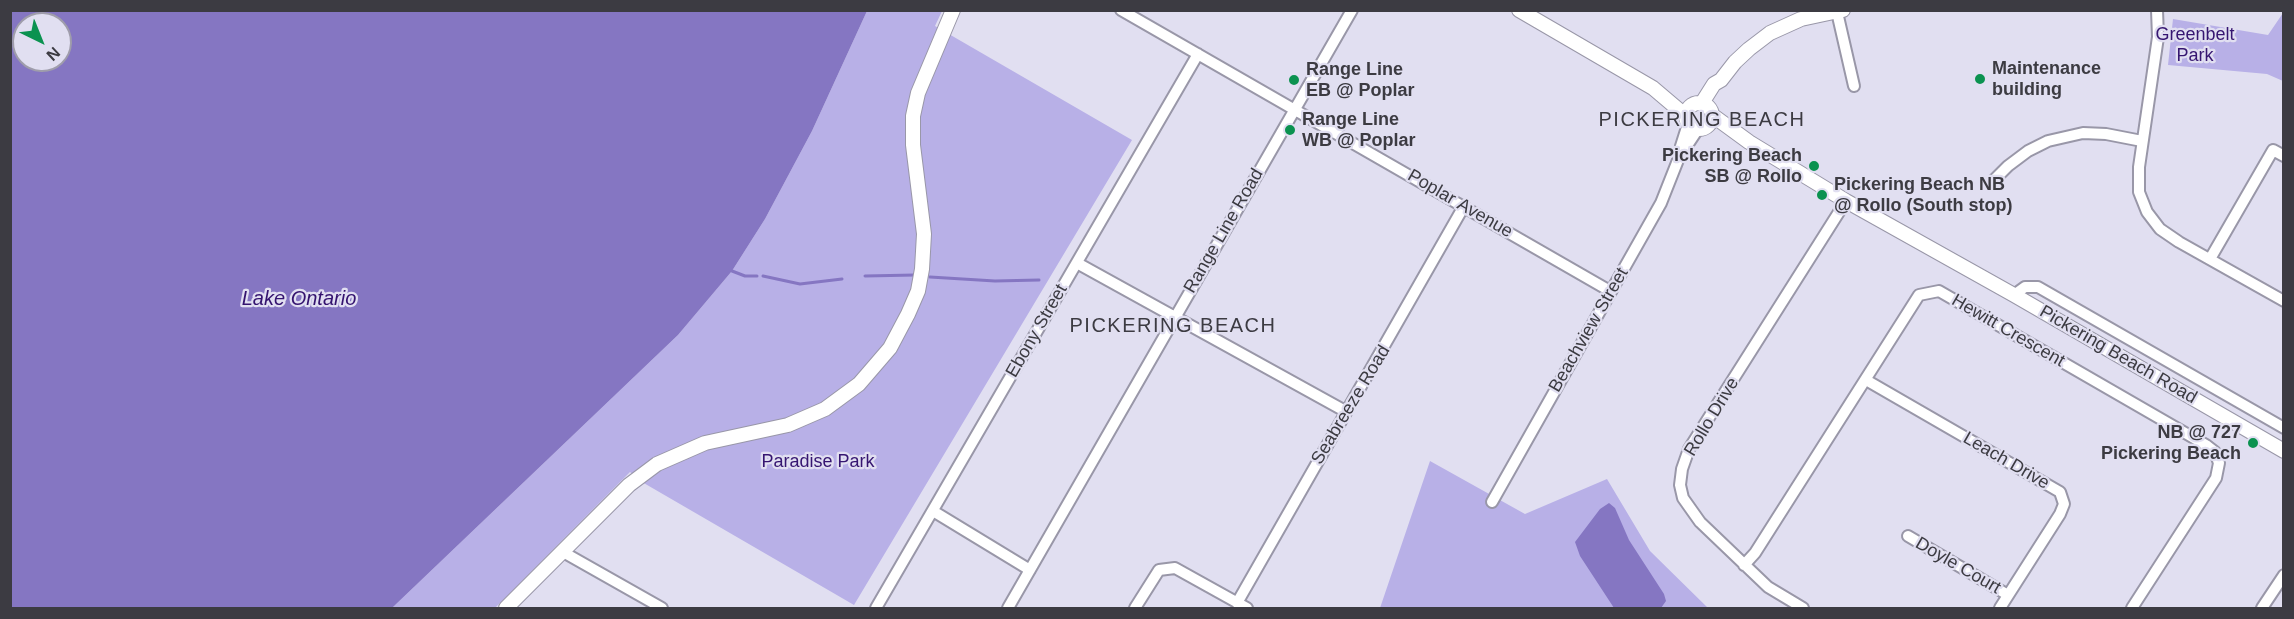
<!DOCTYPE html>
<html>
<head>
<meta charset="utf-8">
<style>
	body { margin:0 }
	#map { position:relative; width:2294px; height:619px; overflow:hidden; background:#e1dff1; font-family:Arial,sans-serif }
	canvas { display:block }
	.frame { position:absolute; inset:0; border:12px solid #3c3b42; pointer-events:none }
	.north { position:absolute; left:12px; top:12px; width:60px; height:60px; box-sizing:border-box; background:#e1dff1; border:2px solid #9f9dab; border-radius:50%; rotate:137deg; font-size:16px; font-weight:700; line-height:24px; text-align:center; color:#3c3b42 }
	.north::after { content:''; display:block; margin:auto; width:21px; height:27px; background:#0b9250; clip-path:polygon(50% 0,100% 100%,50% 72%,0 100%) }
</style>
</head>
<body>
<div id="map">
<canvas width="2294" height="619"></canvas>
<div class="frame"></div>
<div class="north">N</div>
</div>
<script>
const context = document.querySelector('canvas').getContext('2d');
context.lineJoin = 'round';
function paint(path, color) {
  context.fillStyle = color;
  context.fill(path, 'evenodd');
}
function toPath(rows) {
  const path = new Path2D();
  for (const r of rows) {
    if (r.length === 3) {
      path.moveTo(r[0] + r[2], r[1]);
      path.arc(r[0], r[1], r[2], 0, 2 * Math.PI);
      continue;
    }
    path.moveTo(r[0], r[1]);
    for (let i = 2; i < r.length; i += 2) path.lineTo(r[i], r[i + 1]);
  }
  return path;
}
function strokePath(path, color, width, dash) {
  context.strokeStyle = color;
  context.lineWidth = width;
  context.lineCap = dash ? 'butt' : 'round';
  context.setLineDash(dash || []);
  context.stroke(path);
}
function label(font, color, halo, rows, align = 'center') {
  context.font = font + ' Arial,sans-serif';
  context.lineWidth = 4.5;
  context.setLineDash([]);
  context.textBaseline = 'middle';
  context.strokeStyle = halo;
  context.fillStyle = color;
  for (const [text, x, y, turn = 0] of rows) {
    context.save();
    context.translate(x, y);
    context.rotate((+turn || 0) * Math.PI / 180);
    context.textAlign = isNaN(turn) ? turn : align;
    if (halo) context.strokeText(text, 0, 0);
    context.fillText(text, 0, 0);
    context.restore();
  }
}
paint(toPath([
	[867,11,942,11,935,26,1132,140,854,605,642,482,630,472,495,608,392,608,678,335,732,271,765,219,812,131],
	[2283,13,2283,81,2267,74,2168,65,2173,19,2268,35],
	[1430,461,1525,514,1607,479,1650,551,1708,608,1380,608]
]), '#b8b0e7');
paint(toPath([
	[10,11,11,10,867,11,812,131,765,219,732,271,678,335,392,608,11,608],
	[24,24,60,24,60,60,24,60],
	[1609,503,1615,508,1629,540,1664,594,1666,601,1661,608,1614,608,1580,556,1575,542,1600,509]
]), '#8576c2');
strokePath(toPath([
	[732,271,745,276,757,276],
	[763,276,800,284,842,279],
	[865,276,915,275],
	[930,277,995,281,1039,280]
]), '#8576c2', 3);
const minor = toPath([
	[1121,10,1610,291],
	[2157,10,2158,37,2139,167,2139,192,2147,212,2160,229,2179,242,2284,301],
	[1837,12,1854,86],
	[1682,153,1698,129],
	[1993,181,2008,166,2028,151,2048,141,2083,133,2106,134,2142,141],
	[2210,259,2273,150,2284,156],
	[1077,263,1345,411],
	[2014,295,2025,287,2038,287,2284,428],
	[1866,380,2060,492,2064,504,2060,514,2000,608],
	[1492,502,1661,203,1680,155,1681,146,1688,124],
	[933,511,1030,570],
	[1908,536,2008,595],
	[563,552,662,608],
	[1744,565,1755,553,1919,295,1939,291,2206,445,2215,452,2219,463,2216,478,2132,608],
	[1237,603,1464,206],
	[876,608,1198,54],
	[1008,608,1352,10],
	[1135,608,1159,570,1175,568,1247,608],
	[1803,608,1768,587,1700,522,1683,498,1680,485,1682,469,1689,449,1846,201],
	[2262,608,2284,575]
]);
const tertiary = toPath([
	[1519,10,1653,88,1686,116],
	[1699,116,13],
	[1702,103,1714,84,1721,80,1735,62,1749,49,1770,33,1801,19,1843,10],
	[1712,115,1749,142,1846,201,2014,295,2284,451],
	[506,608,629,485,657,464,705,443,788,425,825,409,859,384,890,348,908,314,918,291,922,269,924,234,913,145,913,116,918,93,953,10]
]);
strokePath(minor, '#9997a8', 14);
strokePath(tertiary, '#9997a8', 16);
strokePath(minor, '#fff', 10);
strokePath(tertiary, '#fff', 14);
for (const [x, y, r, color] of [
	[1980,79,6,"#0b9250"],
	[1294,80,6,"#0b9250"],
	[1290,130,6,"#0b9250"],
	[1814,166,6,"#0b9250"],
	[1822,195,6,"#0b9250"],
	[2253,443,6,"#0b9250"]
]) {
  const dot = new Path2D();
  dot.arc(x, y, r, 0, 2 * Math.PI);
  context.fillStyle = color;
  context.fill(dot);
  strokePath(dot, '#e1dff1', 2);
}
label('18px', '#361671', '#e1dff1', [
	["Greenbelt",2195,35],
	["Park",2195,56],
	["Paradise Park",818,462]
]);
label('bold 18px', '#3c3b42', '#e1dff1', [
	["Maintenance",1992,69],
	["building",1992,90],
	["Range Line",1306,70],
	["EB @ Poplar",1306,91],
	["Range Line",1302,120],
	["WB @ Poplar",1302,141],
	["Pickering Beach",1802,156,"right"],
	["SB @ Rollo",1802,177,"right"],
	["Pickering Beach NB",1834,185],
	["@ Rollo (South stop)",1834,206],
	["NB @ 727",2241,433,"right"],
	["Pickering Beach",2241,454,"right"]
], 'left');
label('18px', '#3c3b42', '#e1dff1', [
	["Poplar Avenue",1460,204,30],
	["Range Line Road",1224,231,-60],
	["Beachview Street",1589,330,-60],
	["Ebony Street",1037,331,-60],
	["Hewitt Crescent",2008,331,30],
	["Pickering Beach Road",2118,355,30],
	["Seabreeze Road",1351,405,-59],
	["Rollo Drive",1712,417,-59],
	["Leach Drive",2006,461,30],
	["Doyle Court",1958,566,30]
]);
context.letterSpacing = '1.5px';
label('20px', '#3c3b42', '#e1dff1', [
	["PICKERING BEACH",1702,120],
	["PICKERING BEACH",1173,326]
]);
context.letterSpacing = '0px';
label('italic 20px', '#34136f', '#e1dff1', [
	["Lake Ontario",299,299]
]);
</script>
</body>
</html>
